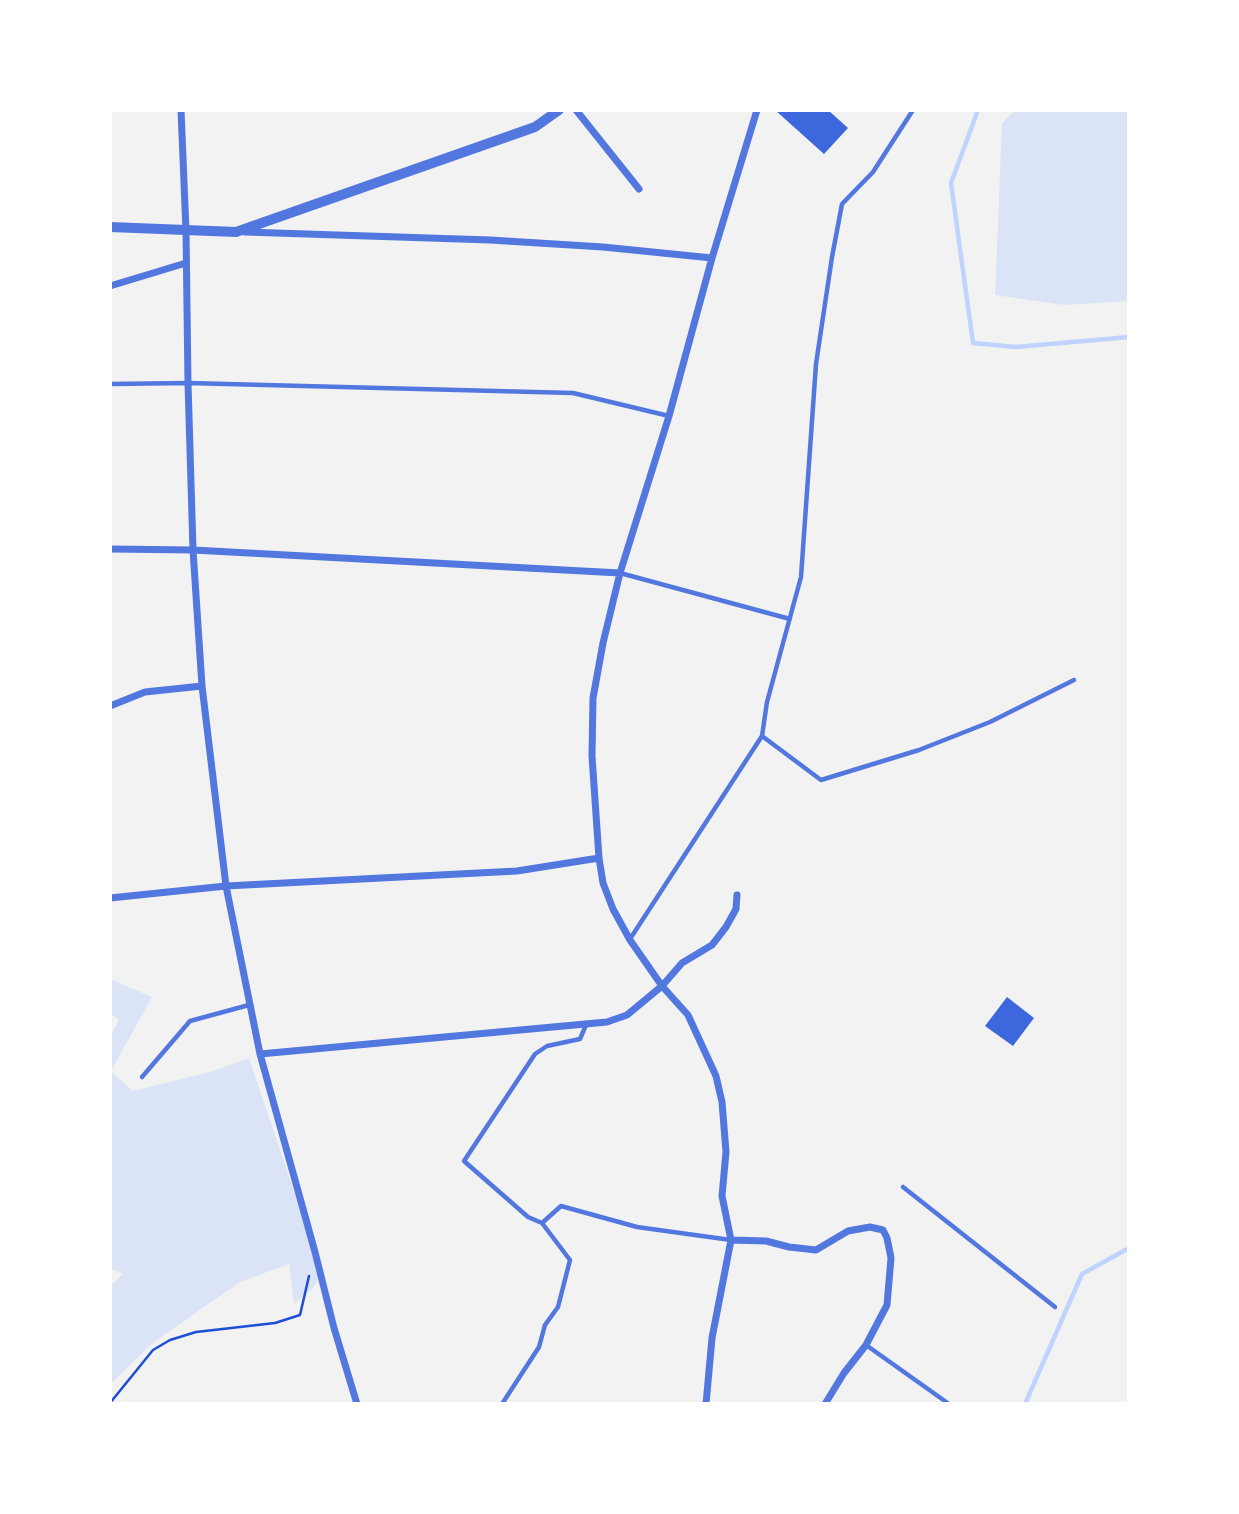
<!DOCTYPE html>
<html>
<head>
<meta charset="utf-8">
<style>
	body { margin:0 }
	#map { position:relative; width:1239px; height:1514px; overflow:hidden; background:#f2f2f2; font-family:Figtree,sans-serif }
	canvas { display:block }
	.frame { position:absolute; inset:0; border:112px solid #fff; pointer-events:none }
</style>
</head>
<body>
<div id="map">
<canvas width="1239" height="1514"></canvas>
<div class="frame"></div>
</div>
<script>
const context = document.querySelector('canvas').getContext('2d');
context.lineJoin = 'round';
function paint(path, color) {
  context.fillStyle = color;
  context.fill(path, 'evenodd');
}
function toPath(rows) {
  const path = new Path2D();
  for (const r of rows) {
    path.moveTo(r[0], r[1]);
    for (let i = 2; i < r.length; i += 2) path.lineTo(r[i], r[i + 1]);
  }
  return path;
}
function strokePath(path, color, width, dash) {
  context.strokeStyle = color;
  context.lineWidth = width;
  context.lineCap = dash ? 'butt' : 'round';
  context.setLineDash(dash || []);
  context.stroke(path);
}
paint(toPath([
	[1015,110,1129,110,1129,301,1065,305,995,295,1002,123],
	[110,979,152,997,111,1071,133,1091,210,1072,249,1058,322,1274,312,1289,294,1304,289,1264,240,1282,154,1342,110,1384,110,1286,123,1274,110,1268,110,1036,119,1020,110,1013]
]), '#dbe4f7');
strokePath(toPath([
	[978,110,951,183,973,343,1016,347,1129,337],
	[1025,1404,1082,1274,1129,1248]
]), '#bfd3fe', 4.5);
paint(toPath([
	[775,110,828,110,848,128,824,154],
	[1007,997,1034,1018,1013,1046,985,1026]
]), '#3d67dc');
strokePath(toPath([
	[110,1403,153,1350,170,1340,196,1332,275,1323,300,1315,309,1276]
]), '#1d4ed8', 2.5);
strokePath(toPath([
	[110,384,188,383,573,393,669,416],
	[620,573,790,619],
	[762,736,821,780,919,750,990,722,1074,680],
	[630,939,762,736,767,702,801,577,816,364,832,257,842,204,873,172,913,110],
	[586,1025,580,1039,547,1046,535,1054,464,1161,528,1217,542,1223,561,1206,637,1227,731,1240],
	[142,1077,190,1021,249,1005],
	[903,1187,1055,1307],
	[866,1345,949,1404],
	[502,1404,539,1347,545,1325,558,1307,570,1260,542,1223]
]), '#5277de', 4.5);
strokePath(toPath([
	[181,110,186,231,188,383,193,550,202,686,226,886,260,1054,315,1252,334,1328,357,1404],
	[576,110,639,189],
	[245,232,490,240,603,247,712,258],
	[110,286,186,263],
	[110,549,193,550,620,573],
	[110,706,145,692,202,686],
	[110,898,226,886,517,871,599,858],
	[260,1054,607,1022,627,1015,662,986,682,963,712,945,726,927,736,909,737,895],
	[731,1240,766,1241,789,1247,816,1250,848,1231,870,1227,883,1230,887,1238,891,1258,887,1305,866,1345,844,1373,825,1404],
	[706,1404,712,1338,731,1240,722,1196,726,1152,722,1102,716,1076,688,1015,662,986,630,940,613,909,603,883,599,858,592,756,593,698,603,643,620,573,669,416,712,258,757,110]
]), '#5277de', 7);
strokePath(toPath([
	[110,227,236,232,535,127,559,110]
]), '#5277de', 10);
</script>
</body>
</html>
